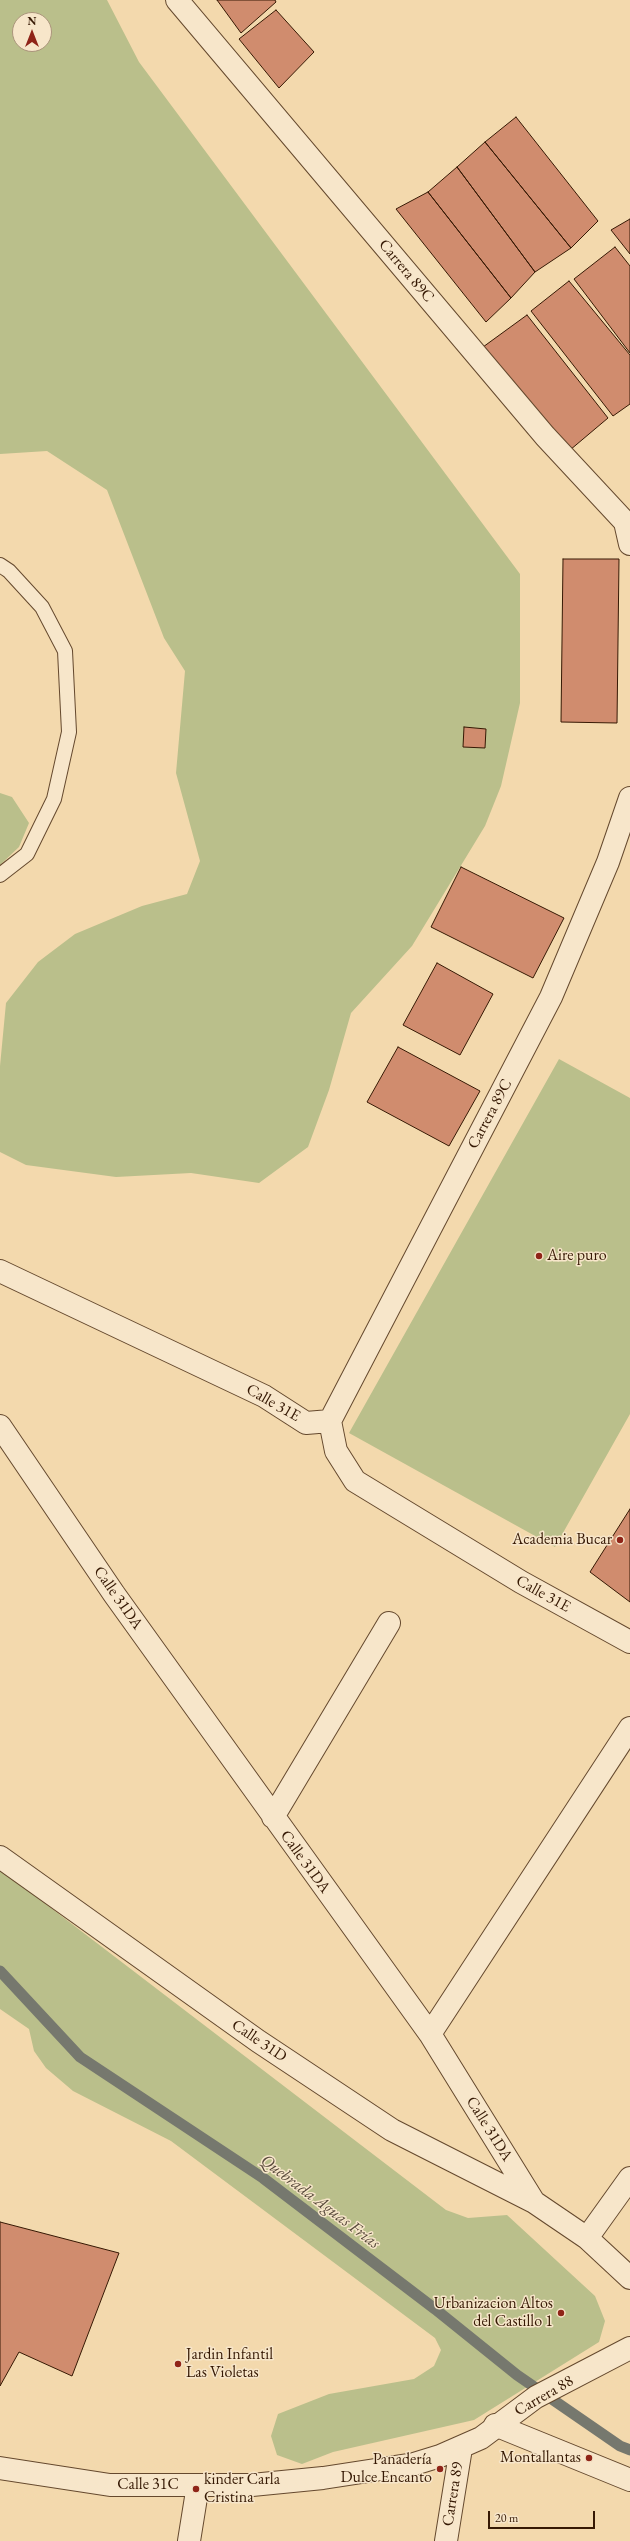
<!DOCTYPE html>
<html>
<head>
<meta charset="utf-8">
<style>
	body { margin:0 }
	#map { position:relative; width:630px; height:2541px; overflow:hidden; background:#f3d9ad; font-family:"EB Garamond",serif }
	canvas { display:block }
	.north { position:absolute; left:12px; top:12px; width:40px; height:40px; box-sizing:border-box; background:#f7e6ca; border:1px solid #aa947b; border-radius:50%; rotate:0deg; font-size:11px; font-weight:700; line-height:16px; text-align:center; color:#361904 }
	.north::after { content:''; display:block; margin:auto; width:14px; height:18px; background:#8f2418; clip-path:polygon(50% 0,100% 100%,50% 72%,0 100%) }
	.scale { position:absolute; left:488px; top:2511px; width:107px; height:18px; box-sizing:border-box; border:2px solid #361904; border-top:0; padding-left:5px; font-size:12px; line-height:14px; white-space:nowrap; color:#361904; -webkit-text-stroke:3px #f7e6ca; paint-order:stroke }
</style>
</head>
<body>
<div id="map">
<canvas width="630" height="2541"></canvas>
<div class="north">N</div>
<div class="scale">20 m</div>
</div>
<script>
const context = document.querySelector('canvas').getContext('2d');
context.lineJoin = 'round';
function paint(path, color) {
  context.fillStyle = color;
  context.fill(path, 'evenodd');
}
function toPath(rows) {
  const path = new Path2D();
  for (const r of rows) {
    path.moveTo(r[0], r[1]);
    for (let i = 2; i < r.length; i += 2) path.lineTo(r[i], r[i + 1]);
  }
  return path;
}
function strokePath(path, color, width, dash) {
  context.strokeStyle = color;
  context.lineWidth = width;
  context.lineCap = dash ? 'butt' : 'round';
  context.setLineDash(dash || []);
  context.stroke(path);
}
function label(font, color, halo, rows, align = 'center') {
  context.font = font + ' "EB Garamond",serif';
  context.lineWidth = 3;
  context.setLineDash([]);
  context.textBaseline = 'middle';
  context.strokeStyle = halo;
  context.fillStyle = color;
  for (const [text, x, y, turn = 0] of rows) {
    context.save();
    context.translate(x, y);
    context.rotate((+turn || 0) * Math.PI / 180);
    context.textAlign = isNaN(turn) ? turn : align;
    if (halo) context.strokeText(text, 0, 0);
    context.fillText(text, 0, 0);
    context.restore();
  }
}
paint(toPath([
	[0,0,107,0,139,62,520,574,520,703,501,786,485,826,412,946,351,1013,329,1090,308,1147,259,1183,191,1173,116,1177,26,1165,0,1152,0,1066,6,1003,38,962,75,934,142,906,187,894,200,861,176,773,185,671,164,638,107,490,47,451,0,454],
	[20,20,44,20,44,44,20,44],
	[0,793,12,797,29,823,19,847,0,865],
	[559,1059,630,1098,630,1414,555,1547,349,1433],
	[0,1869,446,2210,468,2218,507,2215,595,2296,605,2321,599,2342,474,2420,333,2452,302,2464,277,2455,271,2436,278,2414,329,2394,414,2379,434,2366,441,2350,435,2338,171,2141,73,2091,46,2068,34,2051,29,2029,0,2009]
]), '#babf8b');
strokePath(toPath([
	[0,1971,80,2057,263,2178,435,2309,517,2375,620,2446,630,2450]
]), '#76786e', 11);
const building = toPath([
	[217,0,275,0,276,2,241,33,217,0],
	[276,10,314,52,279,88,239,39,276,10],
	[516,117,598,221,571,248,485,142,516,117],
	[485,142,571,248,535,272,457,167,485,142],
	[457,167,535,272,511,298,428,192,457,167],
	[428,192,511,298,486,322,396,209,428,192],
	[630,219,630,254,611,230,630,219],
	[615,247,630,266,630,353,574,279,615,247],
	[569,281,630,355,630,404,613,416,531,311,569,281],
	[527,315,608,418,570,450,483,347,527,315],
	[563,559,619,559,617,723,561,722,563,559],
	[464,727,486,729,485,748,463,747,464,727],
	[461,867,564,918,533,978,431,927,461,867],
	[437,963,493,994,460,1055,403,1025,437,963],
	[398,1047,480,1091,449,1146,367,1102,398,1047],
	[630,1509,630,1602,590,1572,630,1509],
	[0,2222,119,2253,72,2376,19,2352,0,2386,0,2222]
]);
paint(building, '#d08c6e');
strokePath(building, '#361904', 1);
const service = toPath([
	[0,565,9,571,42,607,65,651,69,732,54,799,27,854,0,875]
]);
const minor = toPath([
	[177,0,545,436,625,522,630,544],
	[0,1271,264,1396,306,1423,330,1421],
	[330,1421,551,997,608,862,630,798],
	[330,1421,336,1451,355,1481,521,1582,630,1642],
	[0,1426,114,1594,430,2034,534,2202,587,2238,630,2278],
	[273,1817,389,1623],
	[0,1857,258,2041,392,2130,534,2202],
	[430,2034,630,1728],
	[587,2238,630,2178],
	[495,2425,630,2480],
	[189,2541,198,2485]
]);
const tertiary = toPath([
	[0,2468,110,2485,252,2485,323,2478,414,2464,440,2456,481,2438,536,2397,630,2348],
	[446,2541,461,2448]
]);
strokePath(service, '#65492e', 16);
strokePath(minor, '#65492e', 24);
strokePath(tertiary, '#65492e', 24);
strokePath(service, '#f7e6ca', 14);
strokePath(minor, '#f7e6ca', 22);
strokePath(tertiary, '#f7e6ca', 22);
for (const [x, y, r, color] of [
	[539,1256,4,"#8f2418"],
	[620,1540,4,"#8f2418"],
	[561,2313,4,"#8f2418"],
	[178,2364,4,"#8f2418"],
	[589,2458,4,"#8f2418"],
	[440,2469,4,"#8f2418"],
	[196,2489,4,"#8f2418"]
]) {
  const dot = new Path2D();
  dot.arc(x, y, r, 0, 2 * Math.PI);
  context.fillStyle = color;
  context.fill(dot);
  strokePath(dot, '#f7e6ca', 1.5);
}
label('16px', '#361904', '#f7e6ca', [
	["Carrera 89C",406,271,50],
	["Carrera 89C",490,1114,-62],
	["Calle 31E",273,1403,30],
	["Calle 31E",543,1594,29],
	["Calle 31DA",118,1598,55],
	["Calle 31DA",305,1862,54],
	["Calle 31D",259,2041,34],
	["Calle 31DA",489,2129,58],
	["Carrera 88",544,2396,-30],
	["Calle 31C",148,2485],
	["Carrera 89",453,2494,-81]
]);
label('16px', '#361904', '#f7e6ca', [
	["Aire puro",547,1256,"left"],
	["Academia Bucar",612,1540],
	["Urbanizacion Altos",553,2304],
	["del Castillo 1",553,2322],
	["Jardin Infantil",186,2355,"left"],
	["Las Violetas",186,2373,"left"],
	["Montallantas",581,2458],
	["Panadería",432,2460],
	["Dulce Encanto",432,2478],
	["kinder Carla",204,2480,"left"],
	["Cristina",204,2498,"left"]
], 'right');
label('italic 17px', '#564839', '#f7e6ca', [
	["Quebrada Aguas Frías",320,2202,37]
]);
</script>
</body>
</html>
